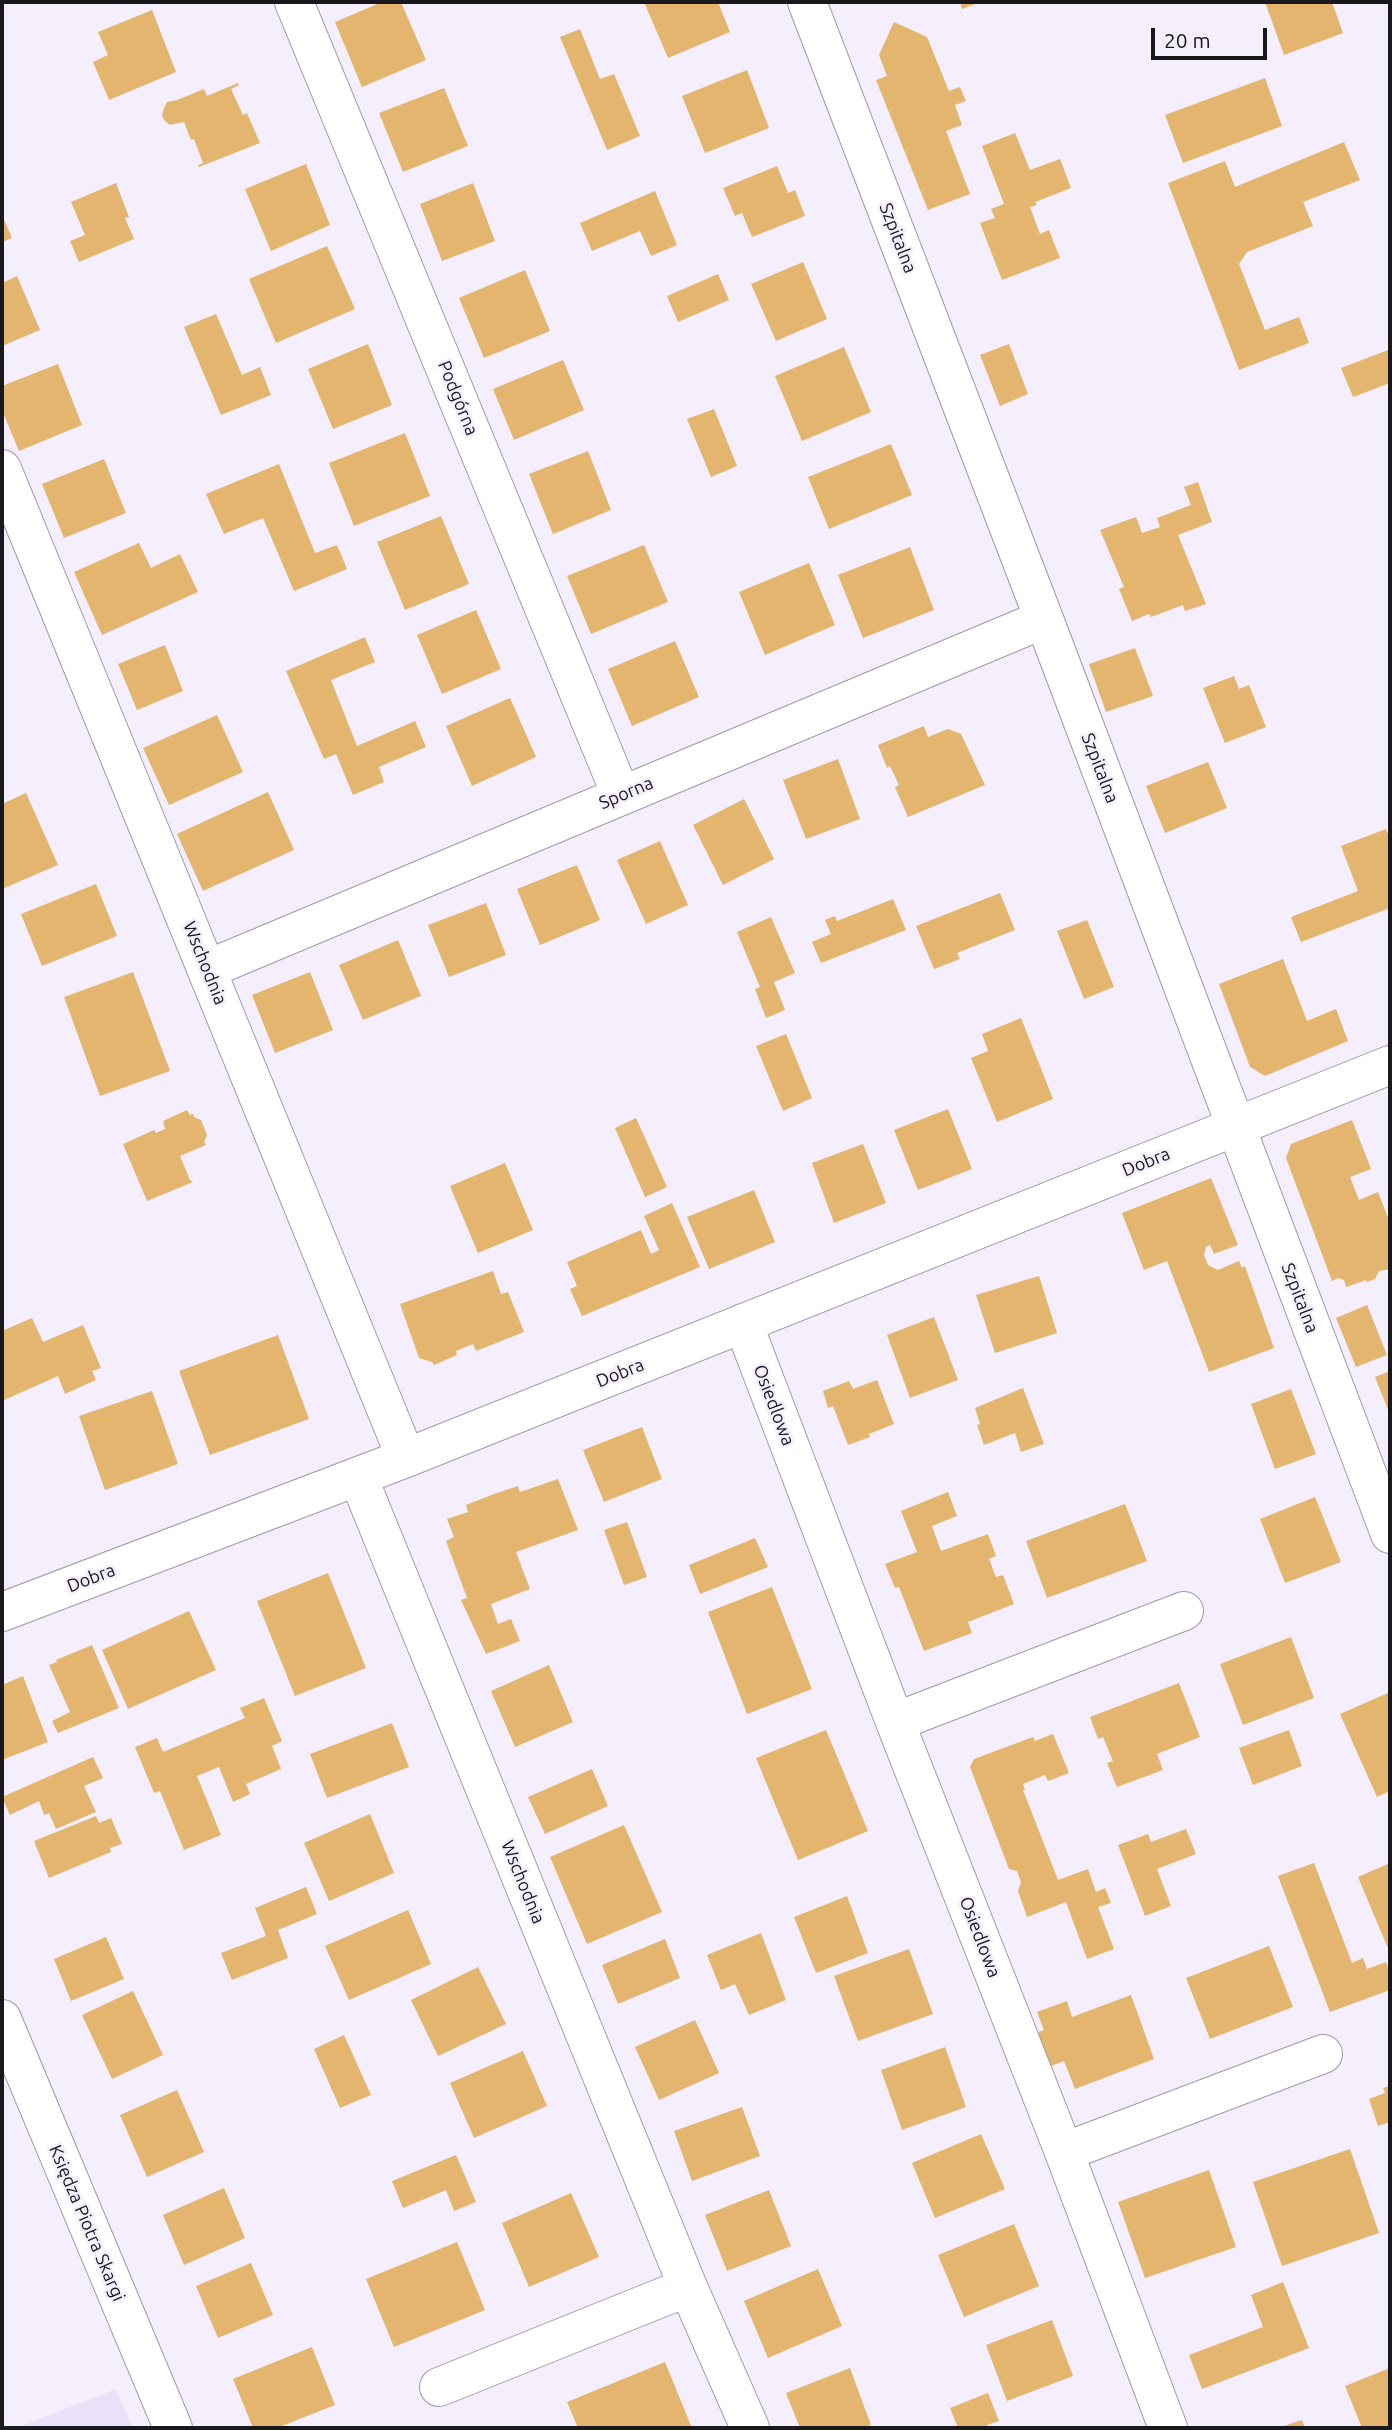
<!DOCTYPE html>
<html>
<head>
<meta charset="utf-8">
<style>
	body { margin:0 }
	#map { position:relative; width:1392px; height:2430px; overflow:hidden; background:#f4eefd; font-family:Ubuntu,sans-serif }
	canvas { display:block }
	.frame { position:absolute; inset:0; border:4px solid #19181d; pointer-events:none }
	.scale { position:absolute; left:1151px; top:28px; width:116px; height:32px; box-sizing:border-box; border:4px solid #19181d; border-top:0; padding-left:9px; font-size:21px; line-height:24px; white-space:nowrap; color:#19181d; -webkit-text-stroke:5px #f4eefd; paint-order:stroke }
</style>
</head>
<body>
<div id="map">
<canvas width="1392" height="2430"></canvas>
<div class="frame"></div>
<div class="scale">20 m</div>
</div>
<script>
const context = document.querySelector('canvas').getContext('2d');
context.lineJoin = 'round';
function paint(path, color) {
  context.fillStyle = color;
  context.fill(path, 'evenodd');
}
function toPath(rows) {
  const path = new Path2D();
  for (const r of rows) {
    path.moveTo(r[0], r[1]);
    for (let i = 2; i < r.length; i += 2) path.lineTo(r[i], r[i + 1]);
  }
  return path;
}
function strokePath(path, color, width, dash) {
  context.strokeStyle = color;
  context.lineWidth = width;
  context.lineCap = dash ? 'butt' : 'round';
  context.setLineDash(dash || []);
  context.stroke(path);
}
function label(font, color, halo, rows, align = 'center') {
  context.font = font + ' Ubuntu,sans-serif';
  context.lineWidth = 5;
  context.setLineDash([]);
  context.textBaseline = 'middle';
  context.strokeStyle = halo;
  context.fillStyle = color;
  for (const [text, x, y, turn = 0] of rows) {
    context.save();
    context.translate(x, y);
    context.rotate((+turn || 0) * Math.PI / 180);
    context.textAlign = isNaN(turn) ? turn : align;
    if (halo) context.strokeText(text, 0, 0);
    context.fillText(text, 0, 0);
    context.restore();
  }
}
paint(toPath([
	[116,2389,132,2428,17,2428]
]), '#e9e1f7');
paint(toPath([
	[382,2,401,2,426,60,362,87,335,22],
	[644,2,718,2,730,32,668,58],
	[960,2,981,2,962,9],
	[1265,2,1332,2,1343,33,1284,55],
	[152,10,176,72,109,100,93,62,108,55,98,32],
	[894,22,927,37,949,91,960,87,966,101,955,105,962,125,946,131,970,194,928,210,876,80,887,76,879,55],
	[580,29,600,79,614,74,640,136,607,150,560,37],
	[747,70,769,128,705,153,682,96],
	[1265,78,1282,126,1183,163,1165,115],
	[238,83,239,85,231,89,243,115,247,113,260,143,199,167,198,165,203,163,194,139,191,140,184,122,170,125,164,120,162,115,164,108,167,102,177,100,204,89,207,96],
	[444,88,468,146,403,172,379,113],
	[1015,133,1030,170,1060,159,1071,188,1035,202,1037,205,1030,207,1040,234,1049,230,1060,258,1002,280,980,223,995,218,991,209,1004,204,982,146],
	[1344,142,1360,180,1303,202,1313,226,1247,252,1239,264,1265,330,1299,317,1309,343,1239,370,1168,183,1225,161,1235,187],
	[306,164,330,225,271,251,245,189],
	[777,166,788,193,795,190,805,216,752,237,742,213,735,216,723,188],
	[116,183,129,217,125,218,134,239,79,262,70,241,85,235,71,202],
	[473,183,495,241,442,261,420,204],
	[655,191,677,245,651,256,640,231,592,251,580,223],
	[2,215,12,238,2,242],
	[327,246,355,309,276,343,249,279],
	[803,262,827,319,776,341,751,284],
	[525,270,550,331,484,358,459,298],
	[718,274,729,300,678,322,667,296],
	[17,276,40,330,2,346,2,283],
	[216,314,242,375,260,367,271,395,221,415,184,327],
	[368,344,392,405,333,429,308,369],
	[1009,344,1028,394,1000,406,980,355],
	[844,347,871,412,802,441,775,376],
	[1388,350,1390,383,1353,397,1341,368],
	[563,360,584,410,514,440,493,389],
	[58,364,82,425,19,451,2,410,2,386],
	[714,409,737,466,711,477,687,419],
	[405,433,430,496,354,526,329,463],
	[891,444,912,495,829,529,808,477],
	[588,451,611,510,553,534,529,474],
	[104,459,126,513,64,538,42,484],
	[279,464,315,553,337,545,347,569,294,591,263,518,224,534,206,494],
	[1198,482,1212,522,1178,535,1206,604,1185,611,1183,605,1151,617,1149,614,1132,621,1119,589,1124,587,1100,530,1136,517,1142,533,1160,527,1157,518,1191,505,1184,487],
	[441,516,469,584,405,610,377,542],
	[139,543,151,568,180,554,198,592,102,635,74,572],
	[644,545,668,602,591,634,567,576],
	[910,547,934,610,863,638,838,575],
	[809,563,835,625,765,655,739,592],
	[476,610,501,669,442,694,417,635],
	[365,637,375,662,331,680,357,746,415,721,426,747,379,767,384,782,353,795,336,754,324,759,286,671],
	[675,641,699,697,632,726,608,669],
	[165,645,183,691,137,710,118,664],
	[1135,648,1153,696,1106,712,1089,664],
	[1234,676,1239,689,1249,685,1266,727,1225,743,1203,688],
	[510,698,536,757,472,786,446,726],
	[217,715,243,772,169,805,143,748],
	[924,726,928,737,948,729,961,734,985,785,908,817,895,787,899,785,890,766,887,768,878,745],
	[838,759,860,819,806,839,783,780],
	[1208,762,1227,808,1165,833,1146,786],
	[268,792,294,850,203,891,177,834],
	[26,793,58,865,2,889,2,804],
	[744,799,774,859,723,885,693,825],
	[1386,829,1390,839,1390,908,1301,942,1291,917,1358,891,1341,846],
	[660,841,688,905,646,924,617,860],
	[577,865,600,920,540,945,517,889],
	[96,884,117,936,42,966,21,914],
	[1000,893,1015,930,957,953,960,959,934,969,916,926],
	[893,899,906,930,821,963,812,942,831,934,825,920,835,916,837,921],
	[486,903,506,955,449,977,428,925],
	[771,917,795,973,774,982,785,1010,766,1018,755,989,760,987,737,932],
	[1087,920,1114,987,1084,999,1057,931],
	[398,940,421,996,363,1020,339,965],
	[1283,959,1307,1021,1336,1009,1348,1041,1265,1076,1250,1067,1219,984],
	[133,972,170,1071,100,1096,64,997],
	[310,972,333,1030,275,1053,252,995],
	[1021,1018,1053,1099,997,1122,971,1058,988,1051,982,1034],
	[786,1034,812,1098,783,1111,756,1046],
	[948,1109,972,1169,918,1190,894,1130],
	[187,1110,190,1115,193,1114,194,1117,201,1120,207,1135,204,1142,206,1145,180,1156,190,1180,193,1182,147,1201,123,1144,154,1130,156,1133,165,1129,163,1121],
	[636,1118,667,1187,645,1197,615,1128],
	[1352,1120,1371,1169,1350,1177,1359,1200,1378,1192,1390,1223,1390,1269,1379,1271,1375,1279,1367,1282,1366,1280,1346,1287,1344,1280,1338,1278,1332,1281,1286,1158,1291,1144],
	[863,1144,886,1203,834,1223,812,1163],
	[505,1163,533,1230,478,1253,450,1186],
	[1211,1178,1238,1245,1214,1254,1210,1245,1206,1247,1204,1255,1208,1265,1218,1270,1239,1261,1242,1268,1245,1266,1274,1348,1209,1372,1167,1261,1144,1270,1122,1213],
	[754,1190,775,1242,709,1269,687,1217],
	[672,1203,700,1267,582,1316,570,1289,577,1286,567,1262,641,1230,651,1254,659,1250,644,1216],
	[493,1271,501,1294,508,1292,524,1332,476,1351,473,1344,456,1351,457,1355,434,1365,432,1362,419,1358,400,1304],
	[1039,1276,1057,1333,995,1353,976,1295],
	[1367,1305,1387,1355,1356,1367,1336,1318],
	[934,1317,958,1380,910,1398,887,1335],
	[32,1318,43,1342,83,1325,101,1368,92,1371,96,1380,65,1394,58,1376,2,1401,2,1331],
	[278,1335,309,1419,210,1455,179,1371],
	[1390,1371,1390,1415,1375,1377],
	[877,1380,894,1424,869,1434,870,1437,848,1445,833,1406,828,1408,823,1391,849,1381,853,1389],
	[1023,1388,1044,1444,1021,1452,1015,1433,984,1445,977,1425,980,1424,975,1408],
	[1291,1389,1316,1454,1275,1469,1251,1404],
	[152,1391,178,1464,105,1490,79,1416],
	[642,1427,662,1479,604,1502,583,1450],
	[558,1479,578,1530,516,1552,530,1589,491,1604,498,1624,511,1619,520,1641,486,1654,461,1600,467,1598,446,1541,454,1537,447,1519,468,1512,466,1505,494,1494,518,1486,520,1492],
	[948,1492,957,1516,932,1526,941,1551,988,1534,996,1556,989,1559,996,1577,1003,1575,1014,1604,968,1622,972,1633,924,1651,899,1587,895,1588,885,1564,917,1552,901,1511],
	[1315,1497,1341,1562,1285,1583,1260,1519],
	[1125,1504,1147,1561,1047,1598,1026,1541],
	[627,1522,647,1577,624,1585,604,1530],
	[755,1538,768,1567,700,1594,689,1565],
	[328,1573,366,1668,295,1696,257,1601],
	[772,1587,812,1689,747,1714,708,1612],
	[189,1611,216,1670,128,1709,102,1650],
	[1291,1637,1314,1698,1243,1725,1220,1664],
	[92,1645,119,1708,58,1733,52,1721,70,1712,49,1665,57,1662,56,1660],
	[549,1665,573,1722,515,1747,491,1691],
	[23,1676,48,1742,2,1760,2,1685],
	[1179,1683,1200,1737,1157,1754,1163,1770,1117,1787,1107,1763,1113,1761,1103,1737,1098,1739,1090,1717],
	[1390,1692,1390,1791,1377,1797,1340,1714],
	[264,1698,282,1741,272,1746,281,1769,246,1784,250,1794,233,1802,219,1767,197,1776,221,1835,184,1850,160,1791,154,1793,135,1747,157,1738,163,1752,245,1718,240,1708],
	[392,1723,409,1767,327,1798,310,1754],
	[826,1730,868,1831,798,1860,756,1758],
	[1289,1730,1302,1766,1253,1785,1239,1748],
	[1053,1734,1069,1773,1048,1781,1045,1775,1023,1784,1025,1790,1023,1790,1058,1880,1088,1869,1096,1892,1105,1888,1111,1903,1098,1907,1114,1949,1087,1959,1066,1902,1027,1917,1018,1891,1021,1882,1017,1871,1009,1869,970,1767,974,1759,1033,1737,1035,1741],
	[93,1757,103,1778,84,1786,96,1812,56,1829,49,1813,44,1815,39,1801,10,1815,2,1797],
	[592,1769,608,1806,545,1834,528,1797],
	[370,1814,394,1873,329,1901,304,1843],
	[96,1816,99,1823,111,1818,122,1844,110,1848,111,1852,49,1878,34,1841],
	[624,1825,662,1912,587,1944,550,1857],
	[1186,1829,1196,1854,1157,1869,1171,1906,1145,1916,1118,1845,1148,1834,1151,1842],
	[1314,1863,1352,1963,1363,1958,1367,1969,1386,1962,1390,1973,1390,1990,1330,2012,1278,1876],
	[1390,1863,1390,1953,1358,1877],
	[306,1887,317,1914,278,1930,288,1958,232,1980,221,1953,266,1936,255,1908],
	[847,1896,868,1953,816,1973,794,1917],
	[408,1910,431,1964,349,2000,325,1946],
	[761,1933,786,2000,749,2015,735,1984,721,1990,707,1955],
	[106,1937,124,1979,71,2001,54,1959],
	[665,1939,680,1978,618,2004,602,1965],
	[1269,1946,1293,2007,1210,2039,1186,1978],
	[909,1949,933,2014,858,2041,834,1976],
	[478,1967,506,2024,438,2056,411,2000],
	[133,1991,163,2055,112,2079,82,2015],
	[1131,1995,1154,2059,1075,2089,1064,2061,1046,2068,1033,2034,1044,2030,1037,2012,1067,2001,1072,2017],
	[695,2020,719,2073,659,2100,635,2047],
	[344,2035,371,2095,340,2108,314,2049],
	[945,2047,966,2107,902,2130,881,2070],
	[523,2051,547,2106,474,2138,450,2083],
	[1390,2086,1390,2122,1378,2126,1369,2099,1385,2093,1383,2088],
	[177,2090,204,2152,147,2177,120,2115],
	[742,2107,760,2156,692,2181,674,2131],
	[981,2134,1005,2189,935,2218,912,2163],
	[1350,2149,1379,2233,1282,2266,1253,2182],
	[456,2155,476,2202,454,2211,446,2190,403,2208,392,2181],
	[1209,2170,1236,2247,1145,2278,1118,2202],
	[224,2188,245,2238,184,2265,163,2215],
	[769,2190,791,2246,727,2271,705,2215],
	[571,2193,599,2257,529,2287,502,2223],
	[1014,2224,1039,2286,964,2317,938,2255],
	[457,2242,485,2310,394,2347,366,2279],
	[251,2263,273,2315,218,2338,196,2286],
	[818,2269,842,2326,768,2358,744,2301],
	[1283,2282,1309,2348,1202,2389,1189,2355,1263,2327,1251,2295],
	[1052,2320,1073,2376,1007,2401,986,2345],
	[312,2347,335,2405,277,2428,253,2428,233,2379],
	[665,2362,692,2428,578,2428,567,2402],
	[850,2368,871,2425,862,2428,800,2428,786,2393],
	[1390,2368,1390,2428,1362,2428,1345,2386],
	[988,2393,999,2421,987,2425,988,2428,958,2428,950,2408],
	[1302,2420,1305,2428,1278,2428]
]), '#e4b56e');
const minor = toPath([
	[294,2,621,795],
	[807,2,1044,619,1390,1534],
	[2,469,406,1458],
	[208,969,1044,619],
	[743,1323,895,1722,1064,2152,1168,2428],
	[358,1477,688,2287,750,2428],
	[2,1612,406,1458,1390,1065],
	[895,1722,1184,1611],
	[2,2019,173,2428],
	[1064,2152,1323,2054],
	[439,2387,688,2287]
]);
strokePath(minor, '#9e99a6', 40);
strokePath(minor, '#fff', 38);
label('18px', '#19181d', '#f4eefd', [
	["Szpitalna",898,238,69],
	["Podgórna",458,398,68],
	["Szpitalna",1100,768,69],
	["Sporna",626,793,-23],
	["Wschodnia",205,963,68],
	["Dobra",1146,1162,-22],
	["Szpitalna",1300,1298,69],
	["Dobra",620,1373,-22],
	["Osiedlowa",774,1405,69],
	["Dobra",91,1578,-21],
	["Wschodnia",523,1882,68],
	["Osiedlowa",980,1937,69],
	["Księdza Piotra Skargi",87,2223,67]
]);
</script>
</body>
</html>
